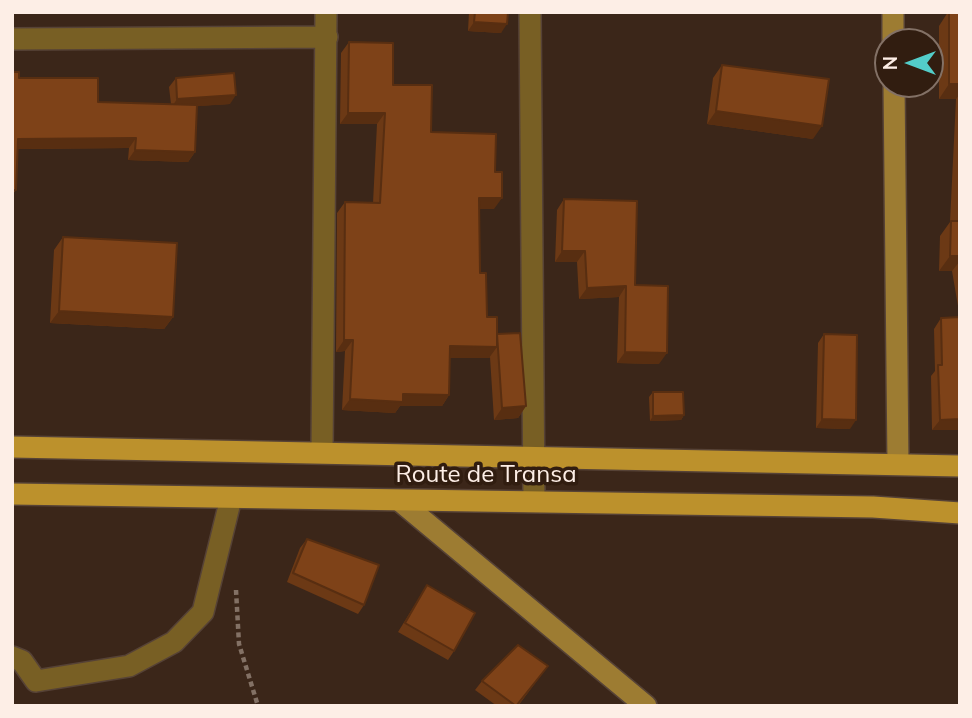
<!DOCTYPE html>
<html>
<head>
<meta charset="utf-8">
<style>
	body { margin:0 }
	#map { position:relative; width:972px; height:718px; overflow:hidden; background:#3b2619; font-family:Mulish,sans-serif }
	canvas { display:block }
	.frame { position:absolute; inset:0; border:14px solid #fdeee6; pointer-events:none }
	.north { position:absolute; left:874px; top:28px; width:70px; height:70px; box-sizing:border-box; background:#311d10; border:2px solid #837166; border-radius:50%; rotate:270deg; font-size:19px; font-weight:700; line-height:28px; text-align:center; color:#fdeee6 }
	.north::after { content:''; display:block; margin:auto; width:24px; height:32px; background:#53cdc9; clip-path:polygon(50% 0,100% 100%,50% 72%,0 100%) }
</style>
</head>
<body>
<div id="map">
<canvas width="972" height="718"></canvas>
<div class="frame"></div>
<div class="north">N</div>
</div>
<script>
const context = document.querySelector('canvas').getContext('2d');
context.lineJoin = 'round';
function toPath(rows) {
  const path = new Path2D();
  for (const r of rows) {
    path.moveTo(r[0], r[1]);
    for (let i = 2; i < r.length; i += 2) path.lineTo(r[i], r[i + 1]);
  }
  return path;
}
function strokePath(path, color, width, dash) {
  context.strokeStyle = color;
  context.lineWidth = width;
  context.lineCap = dash ? 'butt' : 'round';
  context.setLineDash(dash || []);
  context.stroke(path);
}
function paint(path, color) {
  context.fillStyle = color;
  context.fill(path, 'evenodd');
}
function label(font, color, halo, rows, align = 'center') {
  context.font = font + ' Mulish,sans-serif';
  context.lineWidth = 7;
  context.setLineDash([]);
  context.textBaseline = 'middle';
  context.strokeStyle = halo;
  context.fillStyle = color;
  for (const [text, x, y, turn = 0] of rows) {
    context.save();
    context.translate(x, y);
    context.rotate((+turn || 0) * Math.PI / 180);
    context.textAlign = isNaN(turn) ? turn : align;
    if (halo) context.strokeText(text, 0, 0);
    context.fillText(text, 0, 0);
    context.restore();
  }
}
const street = toPath([
	[530,12,534,501],
	[12,39,327,37],
	[322,452,326,12],
	[12,657,22,661,36,681,129,666,174,642,203,612,231,498]
]);
const secondary = toPath([
	[893,12,893,42],
	[894,84,898,464],
	[400,501,646,706]
]);
const primary = toPath([
	[12,447,960,466],
	[12,494,873,507,960,513]
]);
strokePath(street, '#564236', 24);
strokePath(secondary, '#564236', 24);
strokePath(primary, '#564236', 24);
strokePath(toPath([
	[236,590,239,644,258,706]
]), '#837165', 4.5, [5, 3.5]);
strokePath(street, '#785f24', 21);
strokePath(secondary, '#9d7c32', 21);
strokePath(primary, '#bc912c', 21);
paint(toPath([
	[469,12,508,12,501,33,468,31],
	[948,12,960,12,960,305,958,306,952,271,939,271,940,236,950,222,956,99,939,99,939,26],
	[349,42,393,85,494,209,480,209,480,273,487,317,497,335,526,406,518,418,494,420,490,357,489,358,450,358,449,395,442,406,400,406,395,413,342,410,345,351,336,352,337,213,345,202,373,203,377,124,340,124,341,53],
	[722,65,813,139,707,124,713,78],
	[12,72,19,78,98,102,171,104,169,87,176,78,230,104,196,106,195,152,188,162,128,160,129,148,17,149,16,190,12,195],
	[564,199,635,285,659,364,617,363,619,297,579,299,577,262,555,262,557,210],
	[63,237,173,317,164,329,50,323,54,250],
	[941,318,960,430,932,430,931,376,935,371,934,329],
	[824,334,850,429,816,428,818,343],
	[653,392,684,415,681,420,650,421,649,397],
	[307,539,364,605,358,614,287,582,300,548],
	[427,585,454,651,448,660,398,632],
	[548,666,518,706,497,706,475,690,482,681]
]), '#6c3915');
paint(toPath([
	[474,22,507,24,501,33,468,31],
	[949,84,960,84,960,94,956,99,939,99],
	[236,95,230,104,171,108,177,99],
	[716,111,822,126,813,139,707,124],
	[348,113,385,113,377,124,340,124],
	[136,138,129,148,12,149,18,139],
	[135,150,195,152,188,162,128,160],
	[479,198,502,198,494,209,472,209],
	[562,251,585,251,577,262,555,262],
	[950,256,960,256,960,261,952,271,939,271],
	[626,286,619,297,579,299,587,288],
	[59,311,173,317,164,329,50,323],
	[344,340,353,340,345,351,336,352],
	[450,346,497,347,489,358,442,358],
	[625,352,667,353,659,364,617,363],
	[403,394,449,395,442,406,400,406,395,413,342,410,350,399],
	[526,406,518,418,494,420,502,408],
	[684,415,681,420,650,421,653,416],
	[822,419,856,420,850,429,816,428],
	[960,419,960,430,932,430,940,420]
]), '#582e11');
const building = toPath([
	[475,12,508,12,507,24,474,22,475,12],
	[949,12,960,12,960,84,949,84,949,12],
	[349,42,393,43,393,85,432,85,431,132,496,134,495,172,502,172,502,198,479,198,480,273,486,273,487,317,497,317,497,347,450,346,449,395,403,394,403,402,350,399,353,340,344,340,345,202,380,203,385,113,348,113,349,42],
	[722,65,829,79,822,126,716,111,722,65],
	[12,72,19,72,19,78,98,78,98,102,197,105,195,152,135,150,136,138,18,139,16,190,12,190,12,72],
	[234,73,236,95,177,99,176,78,234,73],
	[564,199,637,201,635,285,668,286,667,353,625,352,626,286,587,288,585,251,562,251,564,199],
	[951,221,960,221,960,256,950,256,951,221],
	[63,237,177,243,173,317,59,311,63,237],
	[960,317,960,419,940,420,938,365,942,365,941,318,960,317],
	[520,333,526,406,502,408,497,334,520,333],
	[824,334,857,335,856,420,822,419,824,334],
	[653,392,683,392,684,415,653,416,653,392],
	[307,539,379,565,364,605,293,573,307,539],
	[427,585,475,613,454,651,405,623,427,585],
	[518,645,548,666,516,706,482,681,518,645]
]);
paint(building, '#7e4218');
strokePath(building, '#582e11', 2);
label('24px', '#fdeee6', '#311d10', [
	["Route de Transa",486,475]
]);
</script>
</body>
</html>
